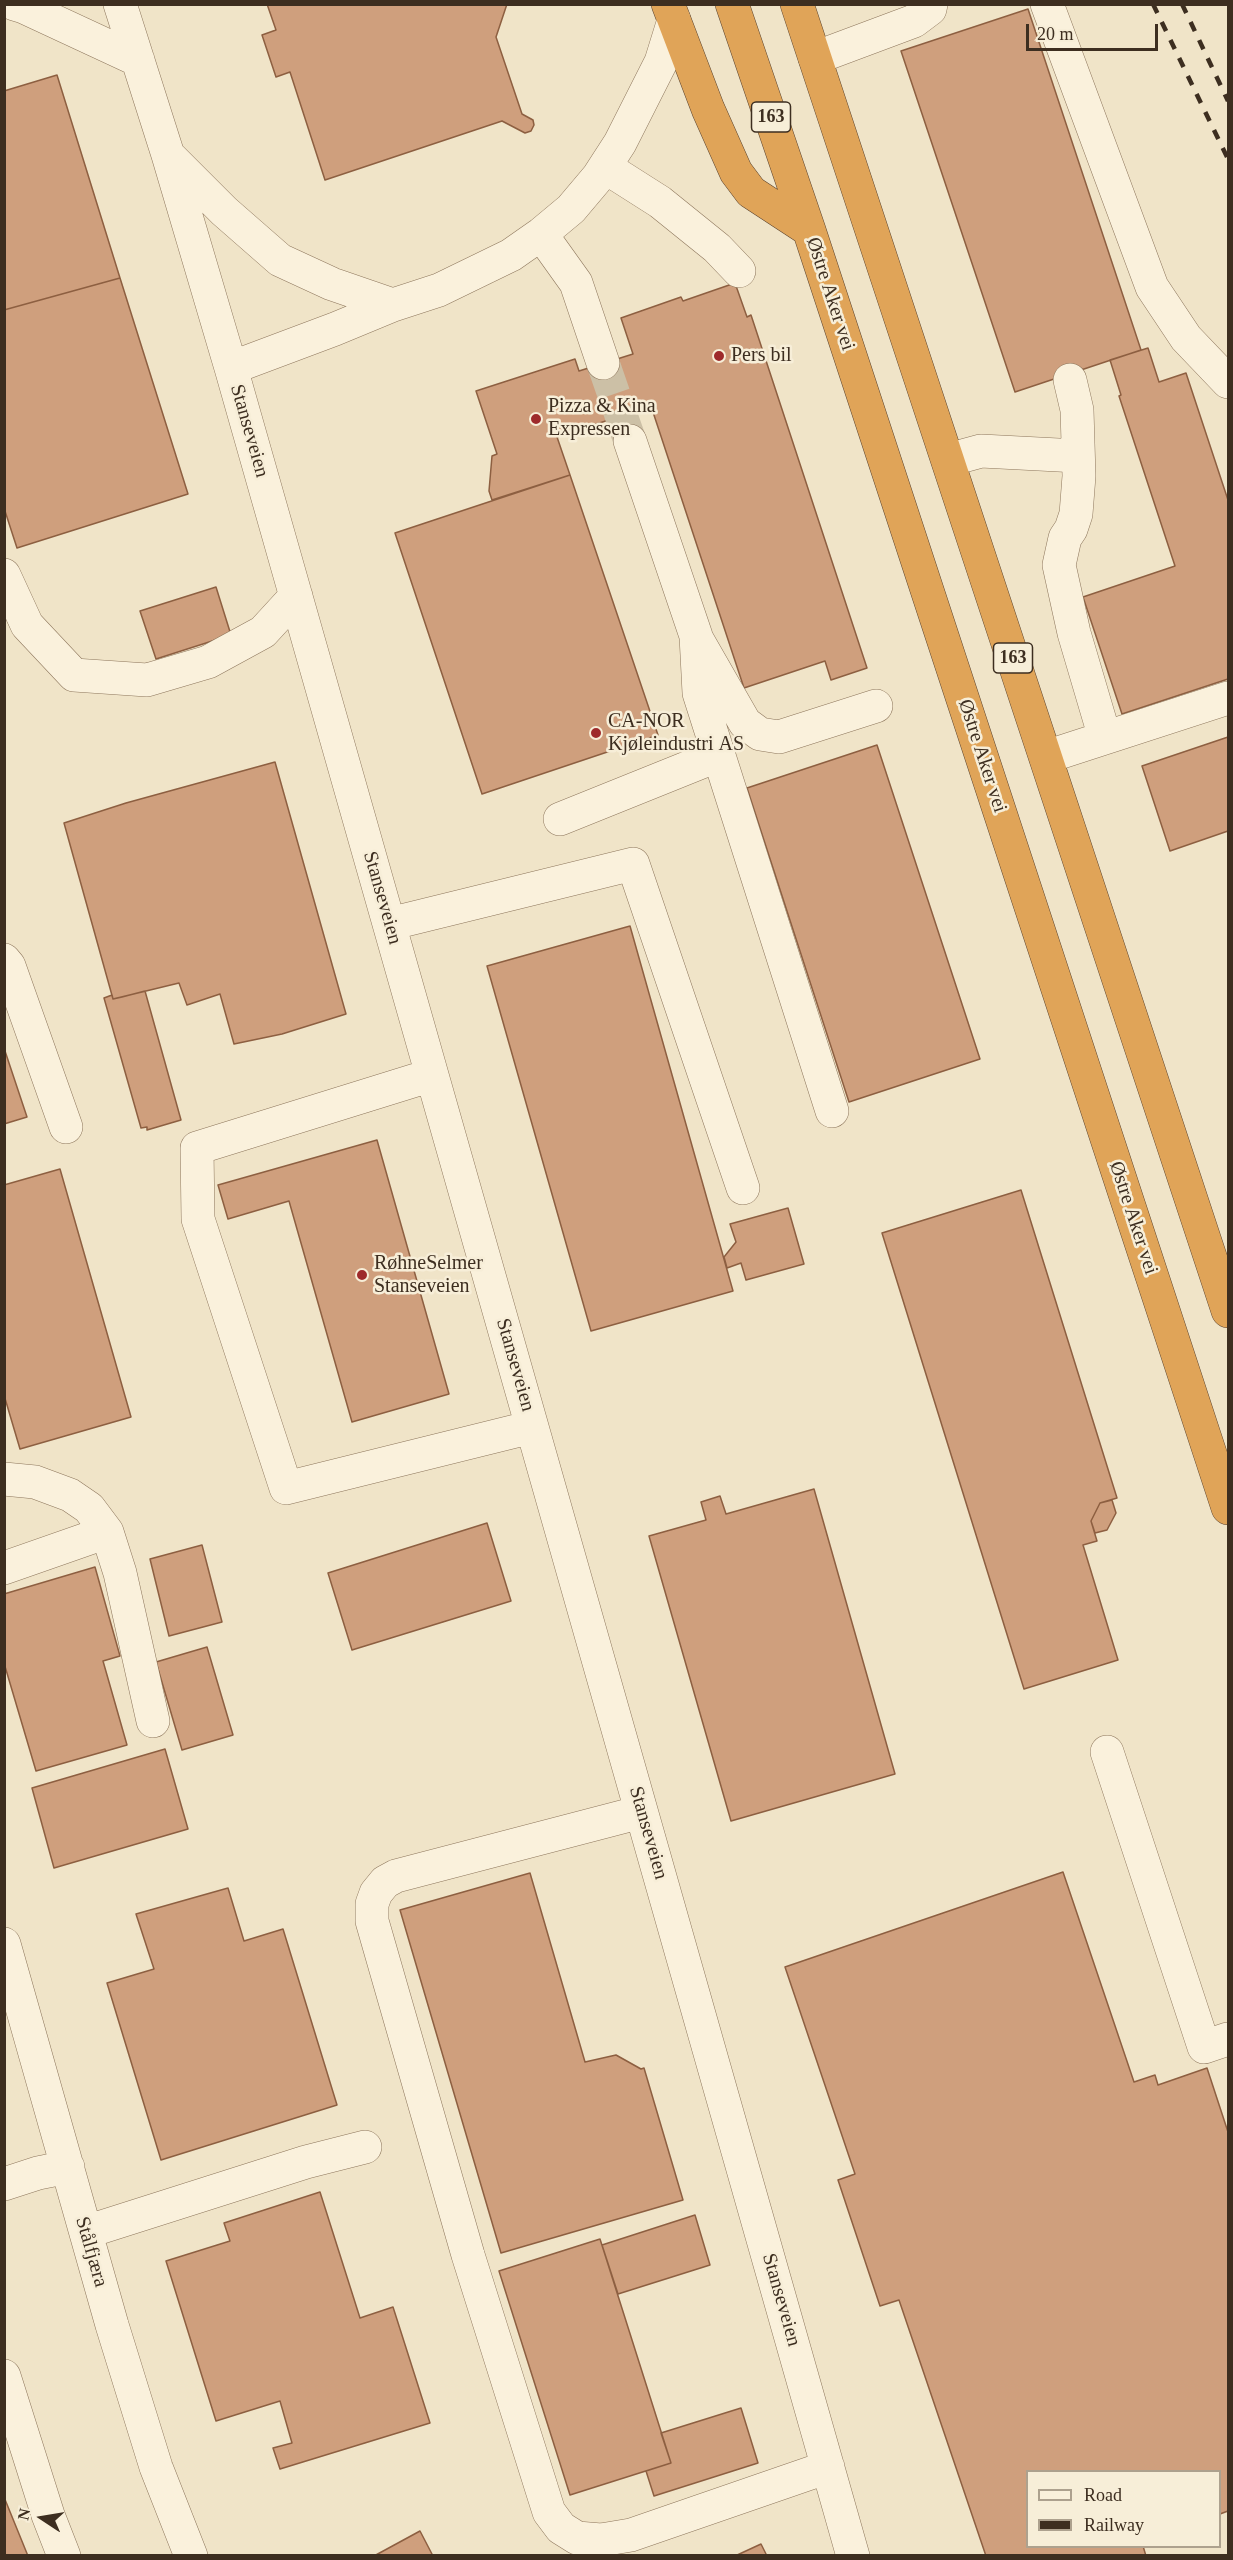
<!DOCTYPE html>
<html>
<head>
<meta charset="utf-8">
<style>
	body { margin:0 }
	#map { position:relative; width:1233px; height:2560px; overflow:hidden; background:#f0e4c8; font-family:"Times New Roman",serif }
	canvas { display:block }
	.frame { position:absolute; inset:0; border:6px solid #3d2e20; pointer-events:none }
	.legend { position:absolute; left:1026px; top:2470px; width:195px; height:78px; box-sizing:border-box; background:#f7eed8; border:2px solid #ada18e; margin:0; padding:8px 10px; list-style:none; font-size:18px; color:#3d2e20 }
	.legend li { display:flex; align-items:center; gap:12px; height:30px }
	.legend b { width:30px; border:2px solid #ada18e }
	.north { position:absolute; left:12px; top:2488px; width:60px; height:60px; -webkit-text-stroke:4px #f7eed8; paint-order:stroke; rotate:282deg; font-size:16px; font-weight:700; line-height:24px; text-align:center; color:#3d2e20 }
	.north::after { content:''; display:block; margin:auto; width:21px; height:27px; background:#3d2e20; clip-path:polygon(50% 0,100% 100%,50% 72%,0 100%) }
	.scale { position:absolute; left:1026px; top:24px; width:132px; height:27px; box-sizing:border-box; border:3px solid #3d2e20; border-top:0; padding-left:8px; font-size:18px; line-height:21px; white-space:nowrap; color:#3d2e20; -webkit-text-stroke:4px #f7eed8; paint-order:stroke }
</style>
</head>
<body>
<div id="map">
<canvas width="1233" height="2560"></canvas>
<div class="frame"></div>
<ul class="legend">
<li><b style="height:8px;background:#faf1dc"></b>Road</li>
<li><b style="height:8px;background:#3d2e20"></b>Railway</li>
</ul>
<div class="north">N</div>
<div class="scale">20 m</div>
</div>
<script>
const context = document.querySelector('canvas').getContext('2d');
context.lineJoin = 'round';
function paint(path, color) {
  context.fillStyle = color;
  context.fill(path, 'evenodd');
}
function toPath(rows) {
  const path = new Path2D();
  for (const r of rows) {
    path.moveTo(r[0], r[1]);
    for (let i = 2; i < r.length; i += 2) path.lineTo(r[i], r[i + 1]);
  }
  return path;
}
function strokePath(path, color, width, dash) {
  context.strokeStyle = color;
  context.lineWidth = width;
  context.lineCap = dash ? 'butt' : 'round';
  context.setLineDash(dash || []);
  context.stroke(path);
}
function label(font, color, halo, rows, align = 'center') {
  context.font = font + ' "Times New Roman",serif';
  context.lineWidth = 5;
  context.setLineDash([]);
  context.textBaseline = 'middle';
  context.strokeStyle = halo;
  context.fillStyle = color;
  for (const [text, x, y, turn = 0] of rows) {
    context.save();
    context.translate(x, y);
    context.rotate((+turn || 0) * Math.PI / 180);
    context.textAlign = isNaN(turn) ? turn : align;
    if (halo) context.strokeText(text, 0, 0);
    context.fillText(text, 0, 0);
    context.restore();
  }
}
const building = toPath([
	[267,4,507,4,496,37,522,114,533,120,534,125,531,131,525,133,502,121,325,180,290,72,276,77,262,35,276,30,267,4],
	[1028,9,1141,350,1015,392,901,51,1028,9],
	[57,75,120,278,4,310,4,91,57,75],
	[120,278,188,494,17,548,4,508,4,310,120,278],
	[735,283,747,317,751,315,867,668,831,680,825,661,744,688,651,406,557,437,570,475,492,500,489,491,492,456,497,454,476,391,575,359,579,371,633,354,621,318,681,297,683,301,735,283],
	[1148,348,1159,382,1186,373,1228,500,1228,679,1122,714,1083,597,1175,566,1119,396,1121,395,1110,360,1148,348],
	[570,475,658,735,482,794,395,533,570,475],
	[216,587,231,635,156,659,140,611,216,587],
	[1228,737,1228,831,1170,851,1142,766,1228,737],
	[877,745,980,1059,849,1102,747,788,877,745],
	[275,762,346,1014,282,1034,234,1044,220,994,187,1005,179,983,113,999,64,823,126,803,275,762],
	[630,926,733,1291,591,1331,487,966,630,926],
	[145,991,181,1120,147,1130,147,1127,141,1128,104,998,112,995,113,999,122,997,145,991],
	[4,1048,27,1117,4,1124,4,1048],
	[377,1140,449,1394,352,1422,289,1201,228,1219,218,1185,377,1140],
	[60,1169,131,1417,20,1449,4,1395,4,1185,60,1169],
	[1021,1190,1117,1498,1100,1503,1091,1521,1097,1541,1083,1545,1118,1660,1024,1689,882,1233,1021,1190],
	[788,1208,804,1264,746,1280,741,1263,727,1268,724,1257,736,1242,730,1224,788,1208],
	[814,1489,895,1774,731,1821,649,1536,706,1520,701,1502,720,1496,726,1514,814,1489],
	[1112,1500,1116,1513,1107,1530,1095,1533,1091,1521,1100,1503,1112,1500],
	[487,1523,511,1601,352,1650,328,1573,487,1523],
	[202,1545,222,1622,169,1636,150,1559,202,1545],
	[95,1567,120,1656,103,1661,127,1745,36,1771,4,1663,4,1594,95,1567],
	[207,1647,233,1735,182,1750,156,1662,207,1647],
	[165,1749,188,1829,54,1868,32,1788,165,1749],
	[1063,1872,1134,2082,1155,2075,1158,2085,1207,2068,1228,2132,1228,2511,1220,2514,1220,2472,1028,2472,1028,2546,1143,2546,1146,2556,986,2556,899,2300,880,2306,838,2180,855,2174,785,1967,1063,1872],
	[530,1873,585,2062,616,2055,641,2069,644,2068,683,2200,501,2253,400,1910,530,1873],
	[228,1888,244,1941,283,1929,337,2105,161,2160,107,1983,154,1969,136,1914,228,1888],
	[320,2192,360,2318,393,2307,430,2423,280,2469,273,2448,292,2443,280,2401,216,2421,166,2261,230,2241,224,2223,320,2192],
	[695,2215,710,2265,618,2294,602,2245,695,2215],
	[600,2239,671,2463,570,2495,499,2271,600,2239],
	[741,2408,758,2463,654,2496,646,2471,671,2463,661,2433,741,2408],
	[4,2497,28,2556,4,2556,4,2497],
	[420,2531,433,2556,374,2556,420,2531],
	[761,2544,767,2556,735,2556,761,2544]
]);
paint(building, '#cf9f7d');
strokePath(building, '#8d5f41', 1.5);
strokePath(toPath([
	[603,363,630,441]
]), '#ccc0a6', 33, [33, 16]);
const minor = toPath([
	[14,4,24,7,138,60],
	[120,4,168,155,231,368,853,2556],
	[1047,4,1152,287,1186,338,1228,382],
	[815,58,914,21,930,9,931,4],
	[171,158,224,211,280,260,332,284,393,305],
	[605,167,660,202,717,248,739,271],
	[541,234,576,283,603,363],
	[231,368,335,329,393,305,439,290,511,255,541,234,571,209,598,177,620,143,661,62,674,20],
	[1070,380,1077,410,1079,476,1076,514,1071,529,1065,538,1059,565,1074,633,1105,738],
	[630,441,696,636,699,693,832,1111],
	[948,460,981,451,1078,456],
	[4,575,27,625,74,675,147,680,208,662,263,632,296,596],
	[698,641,745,723,760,734,779,737,876,706],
	[1046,757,1228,698],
	[560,819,719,755],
	[389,924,633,864,743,1188],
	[4,960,9,966,66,1127],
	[432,1075,197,1148,198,1219,286,1488,532,1427],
	[4,1479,35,1482,70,1495,89,1508,107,1532,120,1573,153,1721],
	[4,1568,107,1532],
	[1107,1752,1204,2047,1228,2039],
	[641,1812,396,1876,385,1882,376,1893,372,1904,372,1921,468,2255,549,2512,561,2528,577,2538,601,2540,631,2535,828,2467],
	[4,1944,112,2325,156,2467,191,2556],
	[4,2184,38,2173,68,2167],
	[86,2232,306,2162,365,2147],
	[4,2376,48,2515,64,2556]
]);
const highway = toPath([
	[668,4,708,109,736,172,751,192,809,230],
	[732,4,809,230,1228,1508],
	[797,4,1228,1311]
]);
strokePath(minor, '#8d765c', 34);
strokePath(highway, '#5b4430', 34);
strokePath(minor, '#faf1dc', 33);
strokePath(highway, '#e0a458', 33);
strokePath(toPath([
	[1153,4,1228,159],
	[1182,4,1228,101]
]), '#3d2e20', 4.5, [10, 10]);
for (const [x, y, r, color] of [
	[719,356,6,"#9e2a2b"],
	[536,419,6,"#9e2a2b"],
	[596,733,6,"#9e2a2b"],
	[362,1275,6,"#9e2a2b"]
]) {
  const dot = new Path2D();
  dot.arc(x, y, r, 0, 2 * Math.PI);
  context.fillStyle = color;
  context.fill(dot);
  strokePath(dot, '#f7eed8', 2);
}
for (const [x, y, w] of [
	[771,117,39],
	[1013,658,39]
]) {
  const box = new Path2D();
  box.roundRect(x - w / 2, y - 15, w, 30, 4.5);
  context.fillStyle = '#f7eed8';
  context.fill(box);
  strokePath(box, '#3d2e20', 1.5);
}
label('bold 18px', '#3d2e20', null, [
	["163",771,117],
	["163",1013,658]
]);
label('20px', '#3d2e20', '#f7eed8', [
	["Østre Aker vei",830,294,72],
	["Stanseveien",249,431,74],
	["Østre Aker vei",982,756,72],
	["Stanseveien",382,898,74],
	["Østre Aker vei",1133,1218,72],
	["Stanseveien",515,1365,74],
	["Stanseveien",648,1833,74],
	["Stålfjæra",91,2252,74],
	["Stanseveien",781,2300,74]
]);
label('20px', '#3d2e20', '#f7eed8', [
	["Pers bil",731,356],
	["Pizza & Kina",548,407],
	["Expressen",548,430],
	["CA-NOR",608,722],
	["Kjøleindustri AS",608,745],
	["RøhneSelmer",374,1264],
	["Stanseveien",374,1287]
], 'left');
</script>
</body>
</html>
